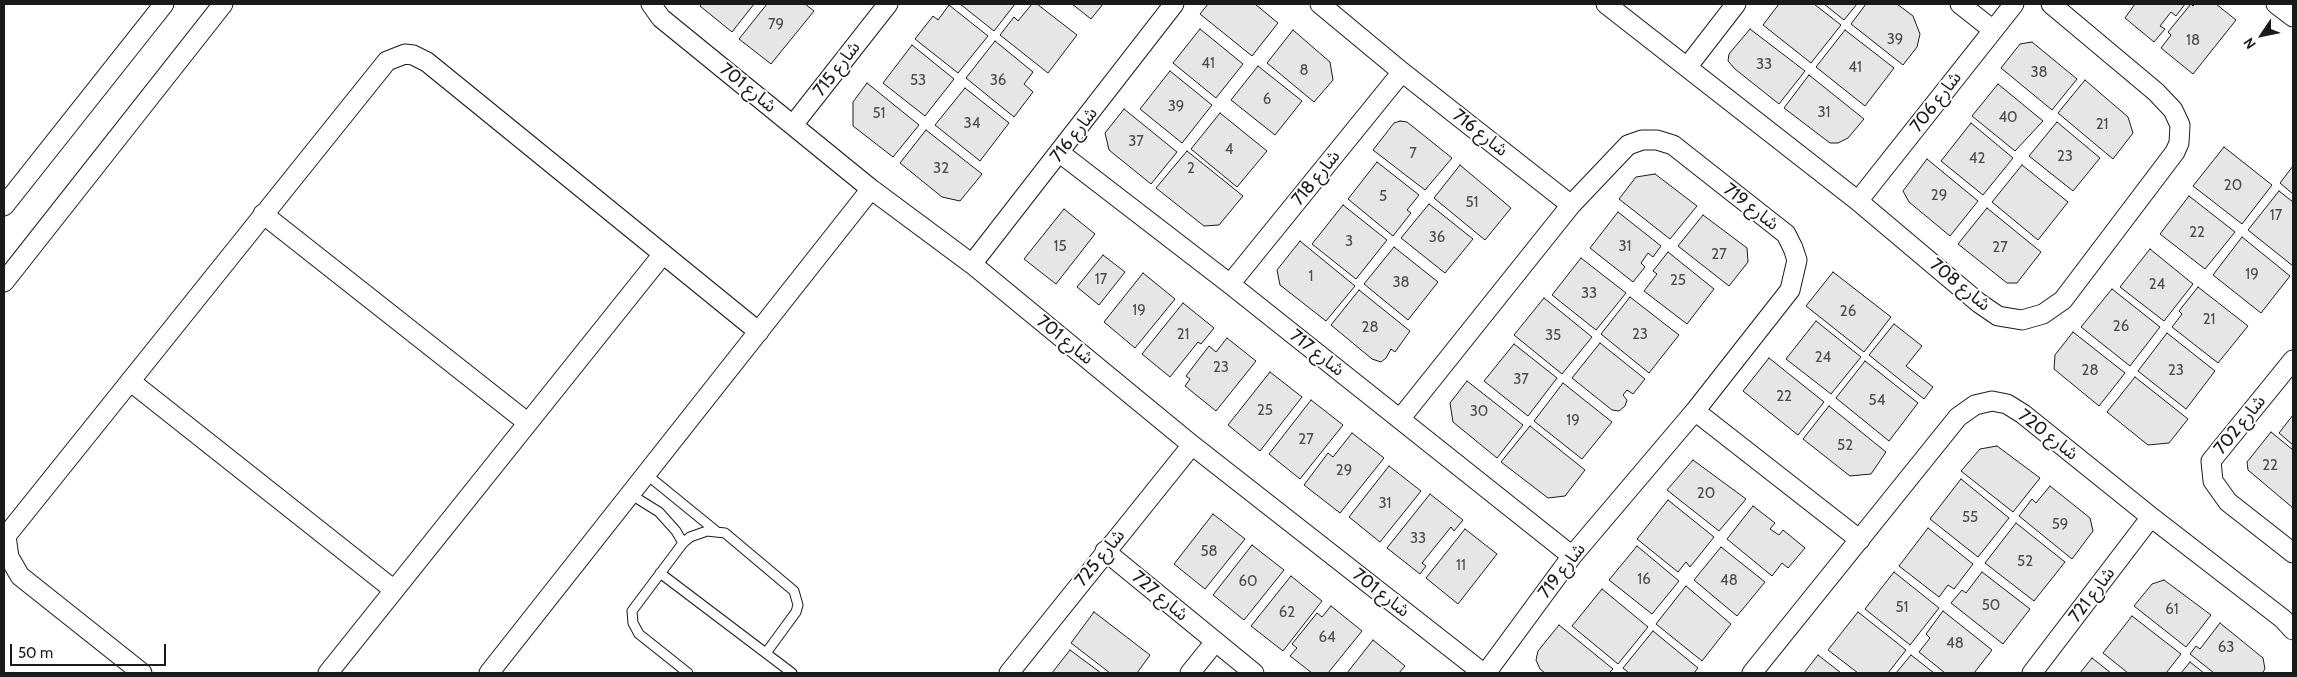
<!DOCTYPE html>
<html>
<head>
<meta charset="utf-8">
<style>
	body { margin:0 }
	#map { position:relative; width:2297px; height:677px; overflow:hidden; background:#fff; font-family:Cabin,sans-serif }
	canvas { display:block }
	.frame { position:absolute; inset:0; border:5px solid #1a1a1a; pointer-events:none }
	.north { position:absolute; left:2237px; top:10px; width:50px; height:50px; -webkit-text-stroke:4px #fff; paint-order:stroke; rotate:236deg; font-size:14px; font-weight:700; line-height:20px; text-align:center; color:#1a1a1a }
	.north::after { content:''; display:block; margin:auto; width:18px; height:22px; background:#1a1a1a; clip-path:polygon(50% 0,100% 100%,50% 72%,0 100%) }
	.scale { position:absolute; left:10px; top:644px; width:156px; height:22px; box-sizing:border-box; border:2px solid #1a1a1a; border-top:0; padding-left:6px; font-size:15px; line-height:18px; white-space:nowrap; color:#1a1a1a; -webkit-text-stroke:4px #fff; paint-order:stroke }
</style>
</head>
<body>
<div id="map">
<canvas width="2297" height="677"></canvas>
<div class="frame"></div>
<div class="north">N</div>
<div class="scale">50 m</div>
</div>
<script>
const context = document.querySelector('canvas').getContext('2d');
context.lineJoin = 'round';
function paint(path, color) {
  context.fillStyle = color;
  context.fill(path, 'evenodd');
}
function toPath(rows) {
  const path = new Path2D();
  for (const r of rows) {
    path.moveTo(r[0], r[1]);
    for (let i = 2; i < r.length; i += 2) path.lineTo(r[i], r[i + 1]);
  }
  return path;
}
function strokePath(path, color, width, dash) {
  context.strokeStyle = color;
  context.lineWidth = width;
  context.lineCap = dash ? 'butt' : 'round';
  context.setLineDash(dash || []);
  context.stroke(path);
}
function label(font, color, halo, rows, align = 'center') {
  context.font = font + ' Cabin,"Noto Sans Arabic",sans-serif';
  context.lineWidth = 4;
  context.setLineDash([]);
  context.textBaseline = 'middle';
  context.strokeStyle = halo;
  context.fillStyle = color;
  for (const [text, x, y, turn = 0] of rows) {
    context.save();
    context.translate(x, y);
    context.rotate((+turn || 0) * Math.PI / 180);
    context.textAlign = isNaN(turn) ? turn : align;
    if (halo) context.strokeText(text, 0, 0);
    context.fillText(text, 0, 0);
    context.restore();
  }
}
const building = toPath([
	[702,4,754,4,732,32,700,6,702,4],
	[767,4,805,4,814,11,771,64,739,39,767,4],
	[960,4,1015,4,994,31,960,4],
	[1032,4,1037,4,1077,35,1048,73,1000,35,1014,17,1018,21,1032,4],
	[1072,4,1103,4,1091,19,1072,4],
	[1208,4,1255,4,1278,23,1252,56,1200,14,1208,4],
	[1779,4,1814,4,1841,25,1811,63,1763,25,1779,4],
	[1824,4,1857,4,1844,20,1824,4],
	[1866,4,1897,4,1913,16,1920,34,1917,47,1903,65,1851,24,1866,4],
	[2135,4,2185,4,2176,16,2171,12,2160,26,2165,29,2154,42,2125,18,2135,4],
	[2191,4,2193,6,2195,4,2216,4,2236,20,2193,74,2161,48,2171,35,2168,32,2191,4],
	[949,5,988,36,958,73,915,39,933,16,938,20,949,5],
	[1200,29,1243,64,1216,98,1173,63,1200,29],
	[1750,29,1805,71,1779,104,1735,69,1728,61,1729,54,1750,29],
	[1293,30,1330,62,1333,80,1314,102,1267,63,1293,30],
	[1845,30,1894,68,1865,106,1816,67,1845,30],
	[995,41,1033,72,1024,84,1033,92,1014,117,966,78,995,41],
	[2032,42,2077,79,2052,110,2001,68,2020,44,2032,42],
	[912,45,954,79,925,116,883,83,912,45],
	[1258,66,1302,101,1275,135,1231,100,1258,66],
	[1170,71,1212,105,1182,143,1140,109,1170,71],
	[1809,75,1864,119,1848,138,1838,143,1830,143,1784,108,1809,75],
	[2085,80,2128,117,2133,133,2113,159,2058,113,2085,80],
	[867,83,919,125,893,157,853,126,853,102,867,83],
	[1998,84,2043,121,2015,151,1972,116,1998,84],
	[965,88,1009,123,980,161,935,125,965,88],
	[1124,109,1177,152,1151,184,1109,150,1105,133,1124,109],
	[1220,113,1267,151,1237,187,1191,149,1220,113],
	[1400,121,1407,122,1452,158,1425,190,1373,150,1394,123,1400,121],
	[2057,122,2100,158,2073,191,2029,156,2057,122],
	[1971,123,2013,158,1983,195,1941,161,1971,123],
	[926,130,982,174,960,201,942,197,900,163,926,130],
	[2224,147,2272,185,2242,224,2193,186,2224,147],
	[1187,151,1243,196,1219,225,1204,226,1156,188,1187,151],
	[1927,159,1978,201,1950,236,1909,202,1903,191,1927,159],
	[1377,162,1419,195,1407,210,1411,213,1393,236,1348,199,1377,162],
	[1460,165,1511,208,1485,240,1434,198,1460,165],
	[2022,165,2068,202,2038,240,1992,202,2022,165],
	[2293,166,2293,194,2280,183,2293,166],
	[1655,174,1697,206,1670,239,1619,199,1636,177,1655,174],
	[2279,191,2293,202,2293,266,2248,230,2279,191],
	[2189,196,2235,232,2205,269,2160,234,2189,196],
	[1429,204,1473,239,1445,273,1401,238,1429,204],
	[1343,205,1387,240,1356,279,1312,244,1343,205],
	[1987,208,2041,252,2017,283,2007,283,1958,244,1987,208],
	[1064,209,1095,234,1056,284,1024,259,1064,209],
	[1618,212,1661,246,1653,257,1648,253,1641,263,1645,267,1633,282,1590,248,1618,212],
	[1703,215,1747,248,1748,262,1729,286,1678,246,1703,215],
	[2242,237,2290,276,2261,313,2213,275,2242,237],
	[1300,241,1355,286,1326,321,1280,285,1277,270,1300,241],
	[1394,247,1438,282,1408,320,1364,284,1394,247],
	[2150,249,2193,284,2164,321,2120,287,2150,249],
	[1668,252,1714,289,1687,324,1644,291,1657,274,1653,271,1668,252],
	[1103,255,1125,272,1099,305,1077,287,1103,255],
	[1581,258,1626,293,1596,330,1552,295,1581,258],
	[1833,272,1891,317,1864,352,1806,306,1833,272],
	[1143,273,1175,299,1135,348,1104,322,1143,273],
	[2198,287,2248,326,2218,363,2172,327,2182,314,2179,311,2198,287],
	[2112,289,2160,327,2130,366,2081,327,2112,289],
	[1359,290,1410,331,1395,352,1391,349,1386,358,1381,362,1372,359,1331,325,1359,290],
	[1630,297,1679,335,1649,373,1601,334,1630,297],
	[1544,298,1592,337,1562,374,1514,335,1544,298],
	[1183,303,1214,328,1201,344,1198,342,1170,377,1142,354,1183,303],
	[1816,321,1861,357,1831,394,1786,359,1816,321],
	[1894,324,1922,346,1906,366,1933,387,1924,399,1869,355,1894,324],
	[2073,332,2125,373,2099,406,2054,369,2055,355,2073,332],
	[2167,333,2215,371,2186,409,2138,371,2167,333],
	[1227,338,1256,361,1216,411,1185,386,1190,379,1186,376,1209,346,1216,352,1227,338],
	[1600,343,1645,379,1633,394,1627,390,1623,395,1627,400,1625,406,1619,411,1612,410,1572,378,1600,343],
	[1514,344,1557,378,1528,416,1484,381,1514,344],
	[1769,358,1824,402,1798,435,1743,391,1769,358],
	[1865,361,1918,403,1889,441,1836,398,1865,361],
	[1270,372,1302,397,1260,451,1228,425,1270,372],
	[2135,377,2188,419,2169,443,2148,445,2107,412,2135,377],
	[1467,381,1523,425,1497,458,1453,422,1450,403,1467,381],
	[1563,383,1612,422,1582,459,1534,421,1563,383],
	[1311,400,1343,425,1300,479,1269,454,1311,400],
	[1829,406,1886,452,1871,474,1850,476,1803,439,1829,406],
	[2293,415,2293,445,2279,433,2293,415],
	[1530,426,1585,470,1565,496,1548,498,1501,462,1530,426],
	[2271,432,2293,450,2293,508,2248,470,2247,462,2271,432],
	[1352,433,1384,458,1340,513,1304,485,1328,453,1333,457,1352,433],
	[1997,446,2040,478,2013,512,1961,471,1980,449,1997,446],
	[1693,460,1746,499,1719,531,1667,490,1693,460],
	[1389,466,1421,491,1380,542,1349,517,1389,466],
	[1961,479,2009,518,1978,557,1930,519,1961,479],
	[2050,486,2090,518,2093,531,2072,559,2019,516,2032,499,2036,503,2050,486],
	[1430,494,1463,520,1454,531,1451,527,1422,563,1426,566,1420,574,1387,548,1430,494],
	[1668,500,1714,537,1690,567,1686,562,1678,572,1637,539,1668,500],
	[1753,506,1775,523,1770,529,1779,535,1783,530,1805,548,1788,568,1782,563,1772,576,1727,539,1753,506],
	[1213,514,1245,539,1205,589,1174,564,1213,514],
	[2016,523,2065,562,2034,601,1985,563,2016,523],
	[1928,528,1973,564,1954,589,1948,585,1939,597,1899,566,1928,528],
	[1465,529,1497,554,1458,604,1426,578,1465,529],
	[1252,545,1284,570,1244,620,1213,595,1252,545],
	[1637,546,1679,581,1652,614,1609,580,1637,546],
	[1721,547,1765,582,1737,616,1694,580,1721,547],
	[1894,572,1939,608,1910,645,1865,609,1894,572],
	[1982,572,2030,609,2003,644,1951,603,1962,590,1966,593,1982,572],
	[1291,576,1322,601,1283,651,1251,626,1291,576],
	[2164,580,2211,615,2186,647,2134,606,2152,584,2164,580],
	[1686,586,1731,624,1702,661,1656,624,1686,586],
	[1602,589,1648,627,1618,664,1572,626,1602,589],
	[1331,606,1362,631,1328,673,1312,673,1290,656,1297,648,1292,644,1317,613,1322,617,1331,606],
	[1943,611,1992,650,1974,673,1945,673,1919,652,1930,638,1926,634,1943,611],
	[1094,612,1150,655,1137,673,1110,673,1071,643,1094,612],
	[1858,612,1906,650,1888,673,1858,673,1828,650,1858,612],
	[2132,616,2181,654,2166,673,2128,673,2103,653,2132,616],
	[2220,623,2263,658,2265,669,2262,673,2214,673,2190,654,2196,646,2200,649,2220,623],
	[1559,625,1613,669,1609,673,1545,673,1540,669,1536,660,1538,651,1559,625],
	[1653,631,1698,668,1694,673,1629,673,1623,668,1653,631],
	[1373,640,1405,666,1399,673,1347,673,1373,640],
	[1070,650,1101,673,1052,673,1070,650],
	[1818,655,1841,673,1804,673,1818,655],
	[1911,655,1934,673,1896,673,1911,655],
	[2092,658,2111,673,2080,673,2092,658],
	[2190,662,2204,673,2181,673,2190,662]
]);
paint(building, '#e6e6e6');
strokePath(building, '#1a1a1a', 1);
const service = toPath([
	[646,474,716,531],
	[630,494,659,512,676,531,683,543],
	[660,573,792,673],
	[688,673,639,634,633,623,632,611,683,543,690,537,707,531,725,533,794,591,798,605,796,612,766,653]
]);
const minor = toPath([
	[651,4,661,18,871,189,972,264,1192,445,1483,673],
	[1320,4,1402,72,1571,205],
	[1606,4,1858,201,1979,303,1998,316,2022,320,2043,314,2063,300,2175,152,2179,143,2180,125,2173,110,2156,92,2051,4],
	[1960,4,1993,30],
	[2276,4,2293,17],
	[1688,66,1736,4],
	[793,125,888,4],
	[1060,153,1230,284,1572,556],
	[1858,201,2014,4],
	[4,206,164,4],
	[263,214,528,423],
	[972,264,1174,4],
	[4,282,223,4],
	[1230,284,1402,72],
	[2293,360,2211,461,2213,481,2228,502,2293,553],
	[130,381,394,590],
	[1695,411,1860,540],
	[1400,419,1571,205,1628,145,1642,140,1657,140,1673,145,1786,234,1793,248,1797,260,1790,290,1695,411,1572,556,1486,673],
	[1105,551,1254,673],
	[142,673,20,576,9,557,6,536,387,61,405,54,413,55,427,62,759,332],
	[328,673,663,254],
	[489,673,871,189],
	[1009,673,1192,445],
	[1190,673,1215,642],
	[1752,673,1958,417,1975,405,1992,401,2007,404,2023,414,2151,517,2283,619,2293,630],
	[2032,673,2151,517]
]);
strokePath(service, '#1a1a1a', 11);
strokePath(minor, '#1a1a1a', 21);
strokePath(service, '#fff', 9);
strokePath(minor, '#fff', 19);
label('15px', '#4d4d4d', null, [
	["79",776,25],
	["39",1895,40],
	["18",2193,41],
	["41",1208,64],
	["33",1764,65],
	["41",1855,68],
	["8",1304,71],
	["38",2039,73],
	["53",918,81],
	["36",998,81],
	["6",1267,100],
	["39",1176,107],
	["31",1824,113],
	["51",879,114],
	["40",2008,118],
	["34",972,124],
	["21",2102,125],
	["37",1136,142],
	["4",1229,150],
	["7",1413,154],
	["23",2065,157],
	["42",1977,159],
	["32",941,169],
	["2",1191,169],
	["20",2233,186],
	["29",1939,196],
	["5",1383,197],
	["51",1472,203],
	["17",2276,216],
	["22",2197,233],
	["36",1437,238],
	["3",1349,242],
	["15",1060,247],
	["31",1625,247],
	["27",2000,248],
	["27",1719,255],
	["19",2252,275],
	["1",1311,277],
	["17",1101,280],
	["25",1678,281],
	["38",1401,283],
	["24",2157,285],
	["33",1589,294],
	["19",1139,311],
	["26",1848,312],
	["21",2209,320],
	["26",2121,327],
	["28",1370,328],
	["21",1183,335],
	["23",1640,335],
	["35",1553,336],
	["24",1823,358],
	["23",1221,368],
	["28",2090,371],
	["23",2176,371],
	["37",1521,380],
	["22",1784,397],
	["54",1877,401],
	["25",1265,411],
	["30",1479,412],
	["19",1573,421],
	["27",1306,440],
	["52",1845,446],
	["22",2270,466],
	["29",1344,471],
	["20",1706,494],
	["31",1385,504],
	["55",1970,518],
	["59",2060,525],
	["33",1418,539],
	["58",1209,552],
	["52",2025,562],
	["11",1461,566],
	["16",1644,580],
	["48",1729,581],
	["60",1248,582],
	["50",1991,606],
	["51",1902,608],
	["61",2172,610],
	["62",1287,613],
	["64",1327,638],
	["48",1955,644],
	["63",2226,648]
]);
label('18px', '#1a1a1a', '#fff', [
	["شارع 715",837,69,-52],
	["شارع 701",748,88,39],
	["شارع 706",1936,102,-52],
	["شارع 716",1480,133,38],
	["شارع 716",1074,135,-52],
	["شارع 718",1316,178,-51],
	["شارع 719",1751,207,38],
	["شارع 708",1960,285,39],
	["شارع 701",1065,340,39],
	["شارع 717",1317,353,38],
	["شارع 702",2240,425,-51],
	["شارع 720",2048,435,38],
	["شارع 725",1100,558,-51],
	["شارع 719",1562,571,-52],
	["شارع 701",1381,593,38],
	["شارع 721",2092,595,-53],
	["شارع 727",1160,596,40]
]);
</script>
</body>
</html>
